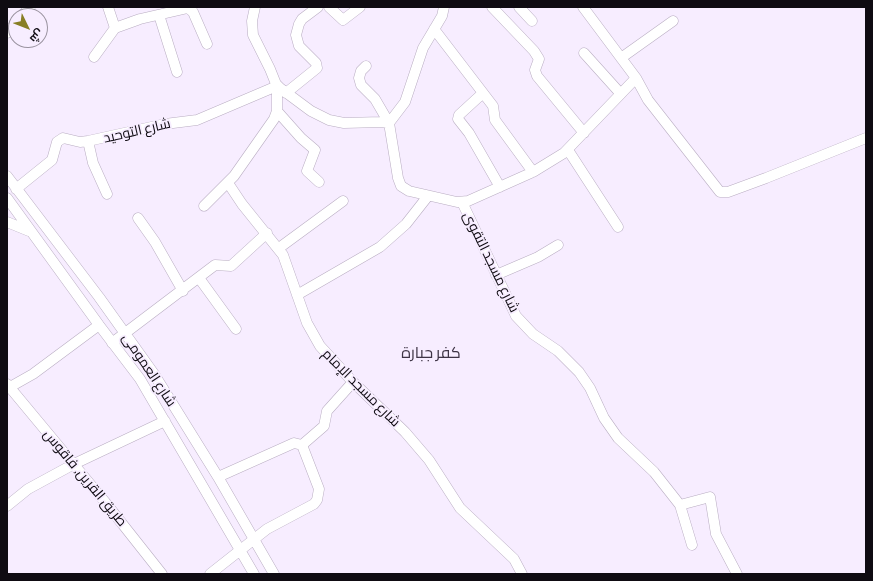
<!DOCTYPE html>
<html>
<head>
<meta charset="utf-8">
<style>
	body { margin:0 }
	#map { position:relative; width:873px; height:581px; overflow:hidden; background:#f7edff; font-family:"Alegreya Sans",Cairo,sans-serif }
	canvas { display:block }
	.frame { position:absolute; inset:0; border:8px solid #0f0b12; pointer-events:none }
	.north { position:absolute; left:8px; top:8px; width:40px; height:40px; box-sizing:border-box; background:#f7edff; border:1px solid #9a93a0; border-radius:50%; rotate:133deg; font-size:11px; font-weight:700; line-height:16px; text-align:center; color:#0f0b12 }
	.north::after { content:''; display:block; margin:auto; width:14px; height:18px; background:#887e25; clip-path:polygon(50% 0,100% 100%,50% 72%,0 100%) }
</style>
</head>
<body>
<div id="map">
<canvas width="873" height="581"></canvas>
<div class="frame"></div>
<div class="north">ش</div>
</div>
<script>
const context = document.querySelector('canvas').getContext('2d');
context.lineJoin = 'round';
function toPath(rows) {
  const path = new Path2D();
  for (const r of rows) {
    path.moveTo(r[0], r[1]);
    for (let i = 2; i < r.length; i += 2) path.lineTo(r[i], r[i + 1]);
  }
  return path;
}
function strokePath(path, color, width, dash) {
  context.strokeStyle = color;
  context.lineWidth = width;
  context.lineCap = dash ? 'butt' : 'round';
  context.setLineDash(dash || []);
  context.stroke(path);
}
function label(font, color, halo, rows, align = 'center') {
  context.font = font + ' "Alegreya Sans",Cairo,sans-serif';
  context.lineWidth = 3.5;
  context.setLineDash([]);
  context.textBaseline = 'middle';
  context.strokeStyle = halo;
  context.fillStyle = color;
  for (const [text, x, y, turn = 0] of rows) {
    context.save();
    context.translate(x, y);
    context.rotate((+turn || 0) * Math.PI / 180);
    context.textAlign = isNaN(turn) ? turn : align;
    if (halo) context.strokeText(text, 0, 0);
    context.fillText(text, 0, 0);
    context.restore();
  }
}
const minor = toPath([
	[108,7,115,28],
	[255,7,252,21,253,35,270,69,276,84,280,88,311,111,329,120,344,123,381,122,389,123],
	[329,7,343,20,360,7],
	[492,7,534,51,539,59,535,70,537,76,584,133],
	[519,7,532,21],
	[583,7,636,78,648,100,720,192,728,192,766,178,866,138],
	[159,15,177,72],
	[22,16,30,7],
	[434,29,493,106,495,120,533,172],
	[7,33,16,23],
	[584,53,620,93],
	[94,57,115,28,140,19,188,8,193,12,207,44],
	[621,58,673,21],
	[366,66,361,71,359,78,361,85,375,99,389,123,398,178,401,186,409,191,457,202,468,201,533,172,564,153,636,78],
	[286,93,317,68,316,63,299,46,296,35,299,24,302,19,318,7],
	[483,93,459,115,458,119,469,133,500,187],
	[277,111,301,138,315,150,307,171,319,182],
	[389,123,405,102,423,48,442,16,444,7],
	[88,141,93,163,107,194],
	[568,150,618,227],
	[7,176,99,297,154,374,218,477,274,574],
	[228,183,242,204,283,255,307,323,320,346,353,382,405,432,429,460,460,508,514,559,522,574],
	[16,189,52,160,57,142,63,138,80,142,88,141,165,124,197,120,277,86,277,111,274,119,234,176,204,206],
	[7,198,99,325,140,379,254,574],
	[462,202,516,316,533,334,558,351,579,372,590,388,604,418,618,438,654,472,680,505,692,545],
	[138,218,155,242,183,291],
	[7,222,29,231],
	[279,248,343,201],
	[496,275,538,257,558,245],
	[199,278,236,329],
	[297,295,380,247,406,224,428,196],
	[112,343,215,265,231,266,267,233],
	[7,384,105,502,162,574],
	[10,387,33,374,99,325],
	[218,477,294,443,302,445],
	[680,505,710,497,716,534,737,574],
	[7,506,28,489,74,464,165,421],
	[210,574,267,529,314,504,317,500,319,489,302,445,324,426,327,411,353,382]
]);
strokePath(minor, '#b9adc2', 11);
strokePath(minor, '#fff', 10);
label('14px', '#0f0b12', '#f7edff', [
	["شارع التوحيد",137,131,-13],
	["شارع مسجد التقوى",491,262,64],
	["شارع العمومى",149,370,56],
	["شارع مسجد الإمام",361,388,45],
	["طريق القرين, فاقوس",85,478,50]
]);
label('16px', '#3e3445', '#f7edff', [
	["كفر جبارة",431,353]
]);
</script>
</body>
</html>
